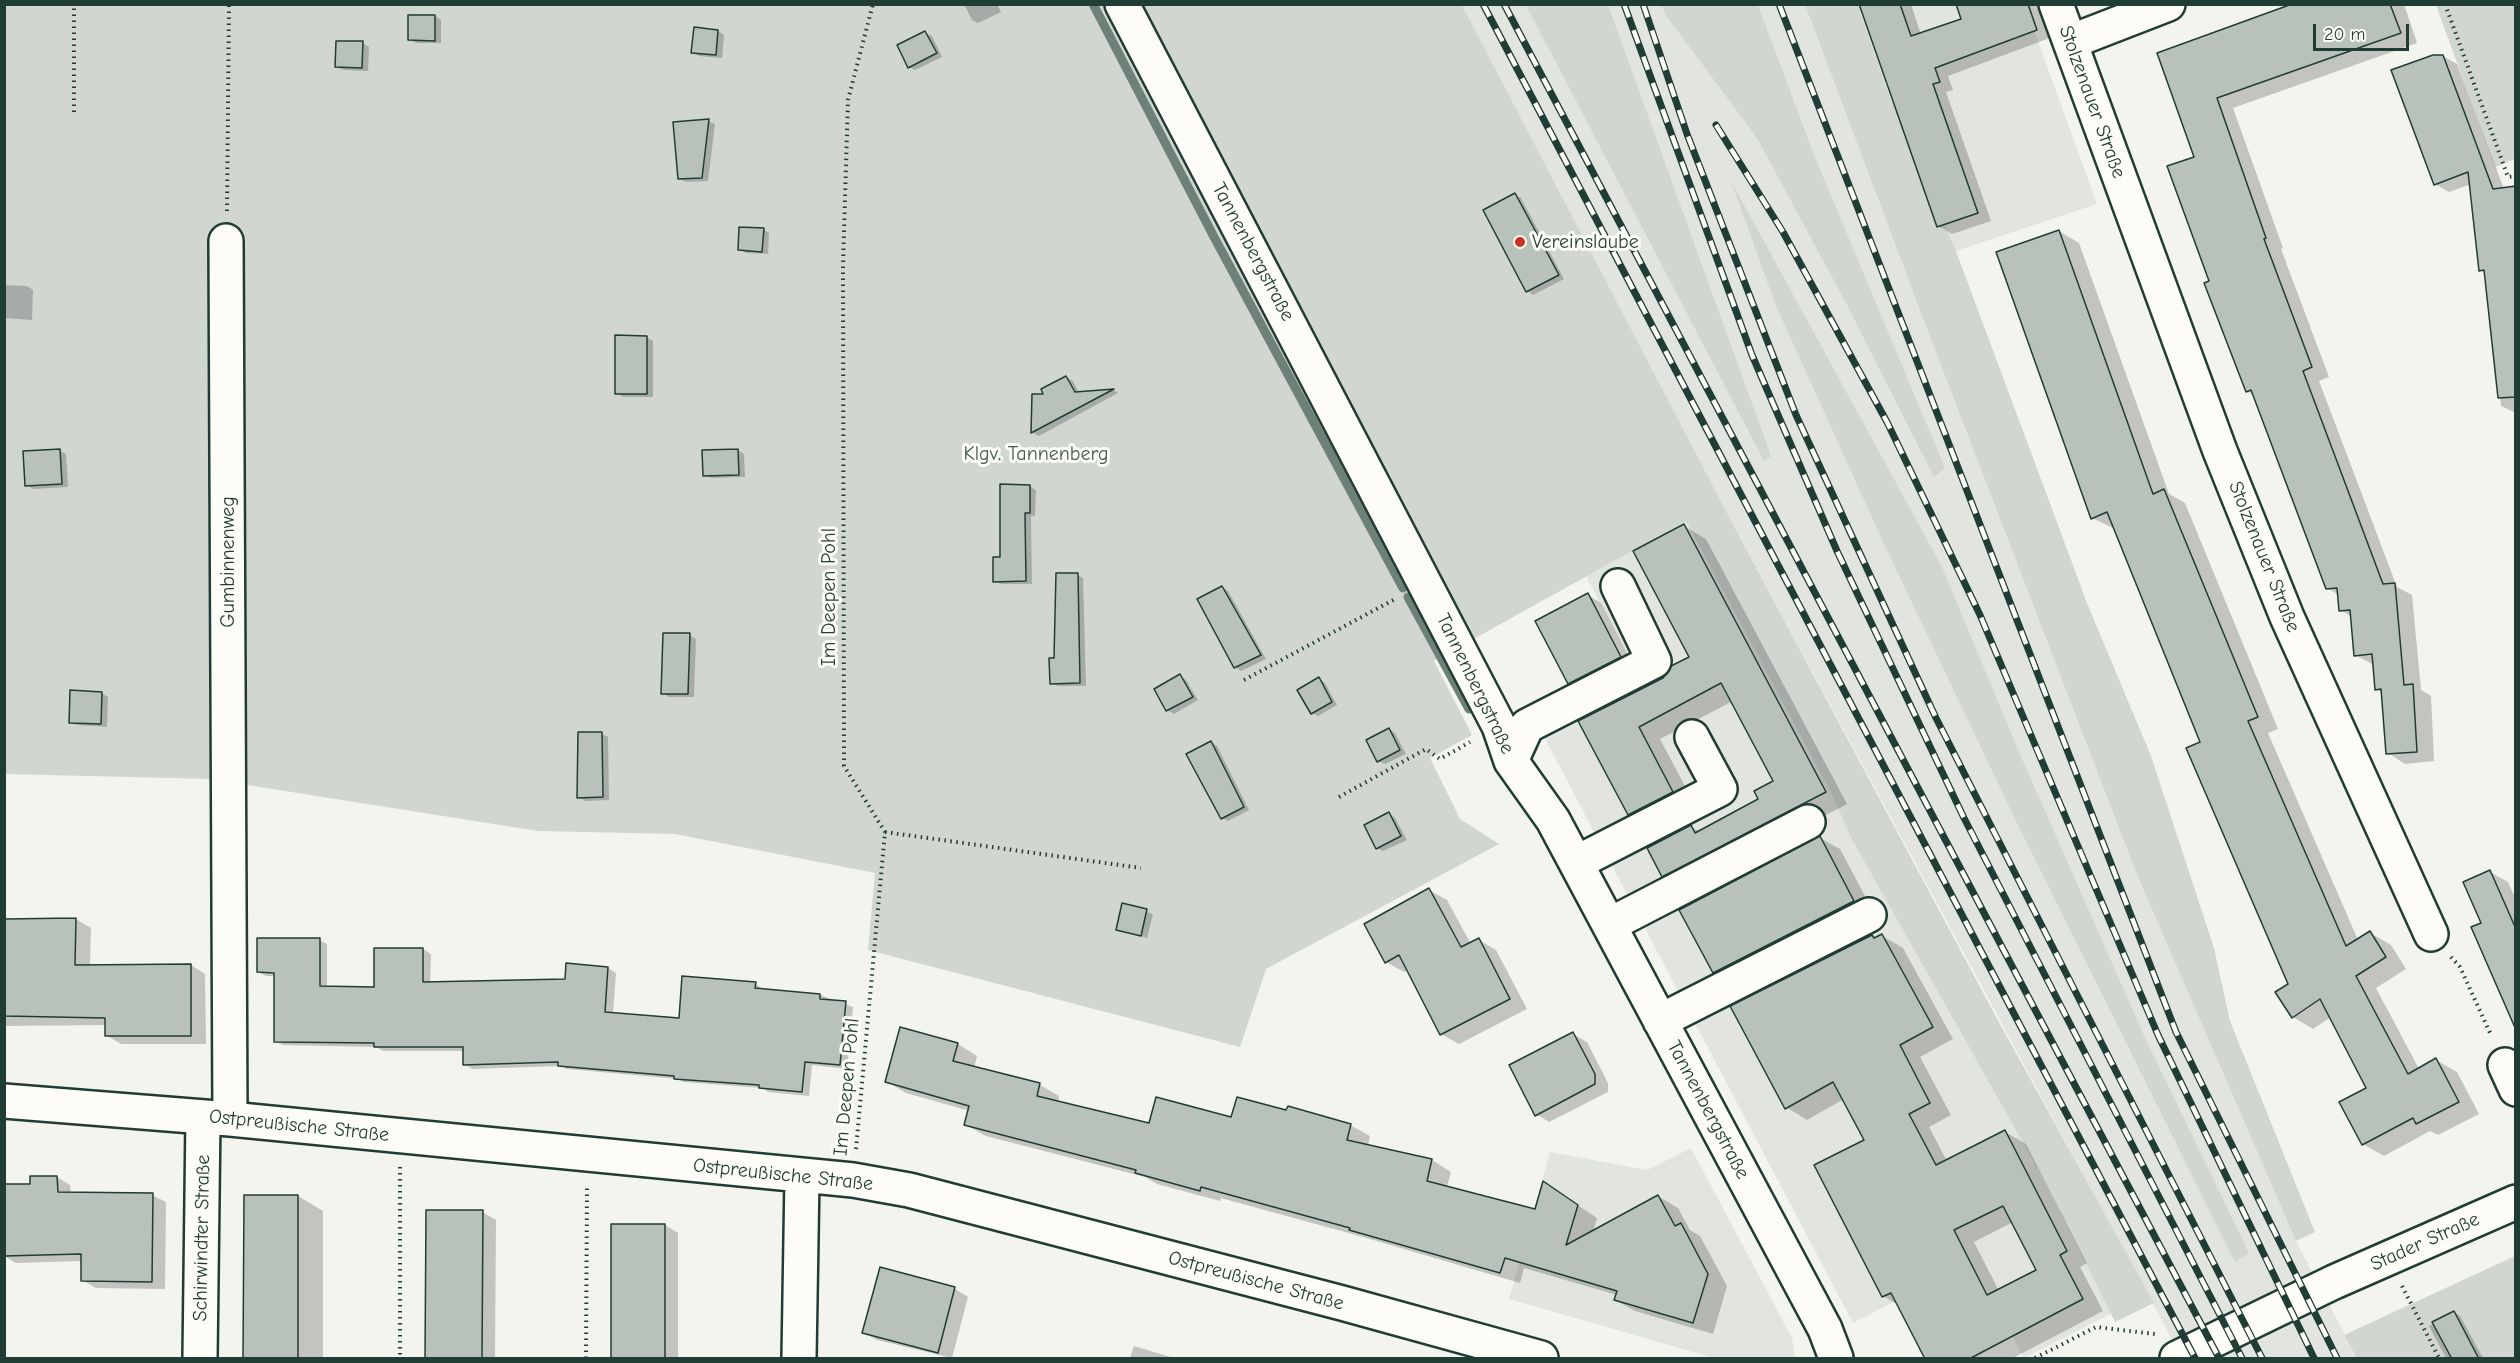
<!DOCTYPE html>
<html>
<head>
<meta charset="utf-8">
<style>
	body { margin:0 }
	#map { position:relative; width:2520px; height:1363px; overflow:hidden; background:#f4f4ef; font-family:"Comic Neue",sans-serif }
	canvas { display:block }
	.frame { position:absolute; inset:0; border:6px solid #1f3d34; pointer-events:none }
	.scale { position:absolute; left:2313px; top:24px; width:96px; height:27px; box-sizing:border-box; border:3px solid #1f3d34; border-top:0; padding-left:8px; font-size:18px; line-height:21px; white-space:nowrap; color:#1f3d34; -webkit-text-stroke:4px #fdfcf7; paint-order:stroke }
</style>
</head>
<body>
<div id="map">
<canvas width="2520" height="1363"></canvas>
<div class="frame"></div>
<div class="scale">20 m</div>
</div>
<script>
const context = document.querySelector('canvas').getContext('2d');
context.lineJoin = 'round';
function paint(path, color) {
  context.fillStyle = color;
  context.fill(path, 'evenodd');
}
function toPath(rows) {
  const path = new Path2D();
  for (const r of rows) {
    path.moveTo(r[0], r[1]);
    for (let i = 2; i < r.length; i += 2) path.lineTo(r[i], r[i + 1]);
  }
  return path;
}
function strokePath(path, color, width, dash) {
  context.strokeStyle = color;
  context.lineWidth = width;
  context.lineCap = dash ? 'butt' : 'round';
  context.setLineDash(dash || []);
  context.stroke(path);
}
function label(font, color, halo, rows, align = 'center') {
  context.font = font + ' "Comic Neue",sans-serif';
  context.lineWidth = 6;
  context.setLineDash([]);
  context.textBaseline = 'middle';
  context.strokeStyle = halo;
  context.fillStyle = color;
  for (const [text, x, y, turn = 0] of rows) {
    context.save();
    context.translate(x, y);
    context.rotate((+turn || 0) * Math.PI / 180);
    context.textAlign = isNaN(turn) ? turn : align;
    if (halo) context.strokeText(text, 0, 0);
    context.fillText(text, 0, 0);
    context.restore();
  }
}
paint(toPath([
	[1462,5,1805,5,1938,358,2137,875,2296,1241,2357,1358,2182,1358,1736,530],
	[1858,5,2025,5,2097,204,1956,251,1891,100],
	[1686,520,1832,795,1851,838,2049,1189,2111,1314,2024,1358,1971,1263,1853,1323,1542,733,1641,681,1586,576],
	[1691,1148,1792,1338,1795,1358,1714,1358,1509,1299,1550,1152,1647,1170]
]), '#e2e5df');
paint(toPath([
	[5,5,1462,5,1736,530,1995,1015,2154,1303,2115,1322,2049,1189,1851,838,1832,795,1686,521,1434,661,1472,735,1430,758,1460,819,1499,844,1266,969,1240,1047,868,950,875,873,675,834,538,831,209,779,5,774],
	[1526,5,1608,5,1771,456,1764,461],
	[1662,5,1758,5,1814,155,1945,468,1934,477,1846,303,1757,138,1665,14],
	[1805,5,1858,5,1891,100,1956,251,2087,603,2151,756,2214,948,2230,1021,2315,1232,2296,1241,2137,875,1938,358],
	[2436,5,2515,5,2515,159,2495,167],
	[1731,181,1942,567,2019,752,2146,1040,2249,1253,2235,1262,2016,821,1884,544,1776,306],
	[2515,1256,2515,1358,2357,1358,2344,1335]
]), '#d1d6d1');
paint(toPath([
	[964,4,997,4,1001,12,978,23,972,20],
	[1861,4,1911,4,1921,35,1963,20,1957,4,2038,4,2050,38,1948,76,1953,90,1946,92,1991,221,1952,234,1939,226],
	[2296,4,2404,4,2417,43,2233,108,2283,248,2281,249,2329,377,2319,381,2397,587,2412,595,2421,690,2431,696,2434,761,2405,764,2388,753,2382,693,2377,689,2374,665,2355,655,2352,617,2341,610,2339,595,2327,588,2254,395,2247,391,2210,282,2196,158,2159,54],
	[435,16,441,20,441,43,416,43,410,40],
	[718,31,724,35,722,58,699,56,693,52],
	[925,33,932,36,942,57,915,70,909,67],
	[362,43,369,47,368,71,343,70,336,67],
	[2443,56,2457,64,2504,189,2516,188,2516,413,2501,406,2486,273,2480,270,2471,184,2449,192,2435,184],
	[708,121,715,124,708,181,686,182,680,179],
	[1515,195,1521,198,1564,279,1533,295,1527,291],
	[763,229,769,233,768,254,746,253,739,249],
	[2059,231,2079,243,2169,494,2185,503,2278,729,2268,733,2358,940,2370,933,2391,945,2406,969,2376,988,2419,1069,2436,1060,2457,1072,2479,1114,2438,1135,2430,1131,2384,1156,2363,1144,2368,1088,2331,1017,2313,1029,2293,1017,2290,984,2202,743,2115,529,2092,518],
	[4,285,27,286,33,290,32,320,4,318],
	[646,337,653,341,653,397,623,397,617,393],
	[1066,377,1073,381,1079,393,1113,390,1118,393,1039,436,1033,433,1034,396,1046,395],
	[738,450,744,454,745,477,711,478,705,475],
	[60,451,66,454,68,487,33,489,27,485],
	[1029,486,1036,490,1035,516,1031,516,1032,584,1001,584,995,581],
	[1684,526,1706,539,1847,804,1685,888,1663,875,1691,827,1700,832,1760,800,1775,782,1733,701,1660,739,1695,805,1651,827,1629,814,1580,722,1664,679,1691,658],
	[1077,575,1083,578,1086,686,1058,686,1051,683],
	[1222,587,1228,591,1266,659,1241,671,1235,667],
	[1588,595,1601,603,1633,665,1583,691,1569,683],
	[689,635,696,639,694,697,669,697,663,693],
	[1180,676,1186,680,1198,700,1174,714,1167,710],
	[1319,679,1325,683,1337,705,1318,716,1312,713],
	[101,693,108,697,107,727,77,725,70,722],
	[1389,729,1395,733,1406,754,1385,764,1378,761],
	[602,734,608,737,609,800,585,801,579,797],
	[1211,742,1217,746,1249,810,1228,821,1222,818],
	[1389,814,1395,818,1407,840,1383,851,1377,848],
	[1820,838,1840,849,1874,913,1734,984,1714,972],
	[2490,872,2508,882,2516,900,2516,1025],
	[1429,890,1447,900,1471,944,1479,940,1496,950,1527,1009,1459,1044,1441,1034,1408,970,1404,972,1386,962],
	[1123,905,1153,914,1147,938,1118,929],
	[76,919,91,928,90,966,191,965,205,974,206,1044,121,1044,106,1035,106,1025,4,1026,4,920],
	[1872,936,1876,939,1882,936,1903,948,1953,1039,1920,1057,1951,1115,1929,1127,1947,1161,2005,1132,2026,1144,2087,1263,2080,1267,2103,1311,2013,1358,1927,1358,1900,1306,1883,1296,1866,1140,1844,1099,1807,1120,1786,1107],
	[2013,1222,2038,1271,1998,1289,1974,1242],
	[319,940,327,944,327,987,376,988,423,949,431,954,430,984,566,980,568,965,608,968,616,973,613,1014,680,1020,755,983,763,990,820,995,853,1007,847,1069,812,1065,809,1096,768,1092,763,1088,683,1082,678,1079,567,1069,561,1066,472,1069,465,1064,464,1051,383,1051,376,1047,283,1045,275,1041,276,976,266,976,258,972],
	[1573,1034,1587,1042,1608,1083,1608,1092,1549,1122,1536,1114],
	[958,1044,977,1056,974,1068,1040,1085,1059,1096,1058,1103,1150,1125,1287,1112,1350,1125,1370,1136,1368,1146,1432,1160,1451,1172,1447,1187,1536,1210,1544,1183,1597,1218,1593,1232,1658,1196,1678,1208,1690,1230,1700,1236,1727,1286,1713,1334,1635,1311,1615,1300,1617,1295,1524,1268,1520,1283,1363,1237,1221,1198,1220,1201,1157,1184,1145,1177,986,1136,966,1125,970,1111,906,1093,886,1081],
	[57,1177,70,1185,71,1193,152,1195,166,1202,165,1289,96,1288,82,1280,82,1261,16,1263,4,1256,4,1186,31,1185],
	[298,1196,323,1211,323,1358,244,1358],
	[482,1212,496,1220,495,1358,426,1358],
	[665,1225,678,1233,678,1358,613,1358],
	[881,1268,955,1289,968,1297,952,1358,877,1340,863,1332],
	[2454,1312,2460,1316,2483,1358,2446,1358,2429,1326],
	[1134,1346,1174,1358,1130,1358]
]), '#0003');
strokePath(toPath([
	[1093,4,1214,237,1403,588],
	[1408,597,1469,709]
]), '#6e8179', 9);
const building = toPath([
	[1859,4,1900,4,1911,36,1961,19,1956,4,2028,4,2037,30,1935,68,1940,82,1933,84,1978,213,1937,227,1859,4],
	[2292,4,2390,4,2401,33,2217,98,2266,238,2264,239,2312,367,2303,371,2383,584,2395,583,2404,685,2413,684,2417,752,2386,754,2381,689,2375,690,2372,654,2354,656,2350,610,2339,611,2337,588,2326,589,2251,390,2246,392,2204,283,2209,281,2167,166,2194,157,2157,53,2292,4],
	[408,15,435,15,435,41,408,40,408,15],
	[694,27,718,30,716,55,691,53,694,27],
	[925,31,937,53,908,68,897,45,925,31],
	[336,41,363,41,362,68,335,67,336,41],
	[2433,55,2443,55,2493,189,2516,186,2516,397,2498,398,2484,270,2479,271,2468,172,2434,185,2391,70,2433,55],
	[709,119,702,178,678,179,673,122,709,119],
	[1515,193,1559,275,1526,292,1483,210,1515,193],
	[739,227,764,228,762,252,738,250,739,227],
	[2059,230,2153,494,2164,489,2258,717,2248,721,2346,946,2370,931,2386,957,2356,976,2408,1074,2436,1058,2459,1102,2416,1124,2413,1118,2362,1145,2339,1102,2366,1088,2320,999,2292,1018,2275,992,2288,984,2186,748,2200,742,2107,512,2091,519,1996,252,2059,230],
	[615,335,647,336,647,394,615,394,615,335],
	[1066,376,1075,392,1114,389,1031,433,1032,394,1043,394,1041,389,1066,376],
	[60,449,62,484,25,486,23,451,60,449],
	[738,449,739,475,703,476,702,450,738,449],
	[1000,484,1030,485,1030,513,1025,513,1026,581,993,582,993,557,1000,557,1000,484],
	[1684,524,1826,792,1662,877,1647,848,1691,825,1695,833,1758,799,1754,791,1773,781,1721,683,1639,727,1673,792,1628,815,1578,721,1663,678,1671,666,1689,657,1633,551,1684,524],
	[1056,573,1078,573,1080,683,1050,684,1049,658,1054,658,1056,573],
	[1222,586,1261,655,1234,668,1197,599,1222,586],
	[1588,593,1621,657,1568,684,1535,621,1588,593],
	[663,633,690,633,688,694,661,694,663,633],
	[1180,674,1193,697,1166,711,1154,689,1180,674],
	[1319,677,1332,702,1311,714,1297,690,1319,677],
	[70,690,102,692,101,724,69,723,70,690],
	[1389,728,1400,750,1377,762,1366,740,1389,728],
	[578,732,602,732,603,797,577,798,578,732],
	[1211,741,1244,807,1221,819,1186,754,1211,741],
	[1389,812,1401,836,1376,849,1364,825,1389,812],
	[1820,836,1854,901,1713,973,1679,910,1820,836],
	[2490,870,2516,929,2516,1030,2471,927,2481,923,2463,882,2490,870],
	[1429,888,1461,947,1479,938,1510,999,1440,1035,1399,955,1385,963,1364,924,1429,888],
	[1122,903,1147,909,1141,936,1116,930,1122,903],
	[76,918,75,965,191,964,191,1036,105,1036,105,1018,4,1016,4,919,76,918],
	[1882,934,1933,1027,1900,1045,1930,1103,1909,1114,1936,1165,2005,1130,2067,1251,2060,1255,2083,1299,1969,1359,1925,1359,1891,1293,1882,1297,1814,1165,1864,1140,1833,1082,1785,1109,1730,1006,1872,935,1874,938,1882,934],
	[2003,1206,2036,1270,1987,1295,1954,1230,2003,1206],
	[257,938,320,938,320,986,374,987,374,948,423,948,423,982,565,979,566,963,608,967,605,1012,679,1018,682,976,756,982,755,988,820,994,820,999,846,1001,840,1065,805,1062,802,1092,759,1088,759,1085,674,1079,674,1076,558,1066,558,1062,463,1065,463,1047,374,1047,374,1043,274,1042,274,973,257,972,257,938],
	[900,1027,958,1043,953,1061,1040,1083,1037,1096,1149,1123,1156,1097,1231,1117,1237,1097,1286,1110,1288,1106,1351,1124,1347,1140,1432,1159,1427,1181,1535,1209,1543,1181,1578,1205,1566,1245,1658,1195,1675,1226,1681,1223,1708,1274,1693,1323,1614,1300,1617,1291,1505,1258,1500,1273,1349,1230,1350,1228,1201,1187,1200,1191,1135,1173,1136,1170,964,1125,969,1106,885,1082,900,1027],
	[1573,1032,1595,1074,1595,1084,1535,1116,1509,1065,1573,1032],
	[30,1176,57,1176,58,1192,153,1193,152,1282,81,1281,81,1254,4,1256,4,1184,30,1184,30,1176],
	[244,1195,298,1195,298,1359,243,1359,244,1195],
	[426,1210,483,1210,482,1359,425,1359,426,1210],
	[611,1224,665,1224,665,1359,611,1359,611,1224],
	[880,1267,955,1287,938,1353,862,1333,880,1267],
	[2454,1311,2479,1359,2452,1359,2432,1322,2454,1311]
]);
paint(building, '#b9c1bb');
strokePath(building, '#1f3d34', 1.5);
const minor = toPath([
	[1122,4,1499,726,1511,761,1553,820,1825,1329,1836,1358],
	[2056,4,2220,451,2287,617,2431,934],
	[2070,42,2168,4],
	[226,241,230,1119],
	[1511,761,1527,726,1654,661,1618,586],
	[1576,863,1720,789,1692,737],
	[1609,925,1808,822],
	[1660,1021,1869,915],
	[2505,1065,2516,1089],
	[4,1101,230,1119,853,1180,909,1190,1342,1303,1541,1358],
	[200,1358,203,1117],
	[799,1358,802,1177]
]);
const major = toPath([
	[2177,1358,2334,1282,2516,1202]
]);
strokePath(minor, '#1f3d34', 38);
strokePath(major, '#1f3d34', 38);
strokePath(toPath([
	[2445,4,2508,177,2516,176],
	[74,112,74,4],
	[227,211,229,4],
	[1244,680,1397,598],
	[1339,797,1426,749,1440,759,1470,742],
	[885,832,1141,868],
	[2451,957,2460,967,2491,1035],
	[856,1149,885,832,844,766,843,265,848,100,873,4],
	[400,1167,400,1358],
	[2402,1286,2439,1358],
	[586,1358,587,1185],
	[2035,1358,2096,1327,2155,1334]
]), '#1f3d34', 4, [1.5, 4.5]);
strokePath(minor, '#fdfcf7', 33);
strokePath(major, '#fdfcf7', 33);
const rail = toPath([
	[1483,4,2195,1358],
	[1504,4,2219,1358],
	[1624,4,1752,355,1837,551,1964,818,2242,1358],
	[1643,4,1687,134,1796,415,1936,718,2262,1358],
	[1779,4,2176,1032,2337,1358],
	[1716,125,1783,232,1887,422,1980,615,2158,1035,2314,1358]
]);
strokePath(rail, '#1f3d34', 7);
strokePath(rail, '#fdfcf7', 4.5, [14]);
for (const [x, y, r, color] of [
	[1520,242,6,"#c8321e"]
]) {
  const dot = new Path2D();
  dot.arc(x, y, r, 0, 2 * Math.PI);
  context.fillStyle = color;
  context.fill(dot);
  strokePath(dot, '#fdfcf7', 2);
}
label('20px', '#1f3d34', '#fdfcf7', [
	["Stolzenauer Straße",2092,102,70],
	["Tannenbergstraße",1253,252,62],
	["Stolzenauer Straße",2264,557,68],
	["Gumbinnenweg",228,562,-90],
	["Im Deepen Pohl",829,597,-90],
	["Tannenbergstraße",1475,684,64],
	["Im Deepen Pohl",847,1087,-85],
	["Tannenbergstraße",1708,1110,62],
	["Ostpreußische Straße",299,1126,6],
	["Ostpreußische Straße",783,1175,6],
	["Schirwindter Straße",202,1238,-89],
	["Stader Straße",2425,1242,-24],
	["Ostpreußische Straße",1256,1281,15]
]);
label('20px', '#1f3d34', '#fdfcf7', [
	["Vereinslaube",1532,242]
], 'left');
label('20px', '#435c53', '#fdfcf7', [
	["Klgv. Tannenberg",1036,454]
]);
</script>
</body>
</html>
